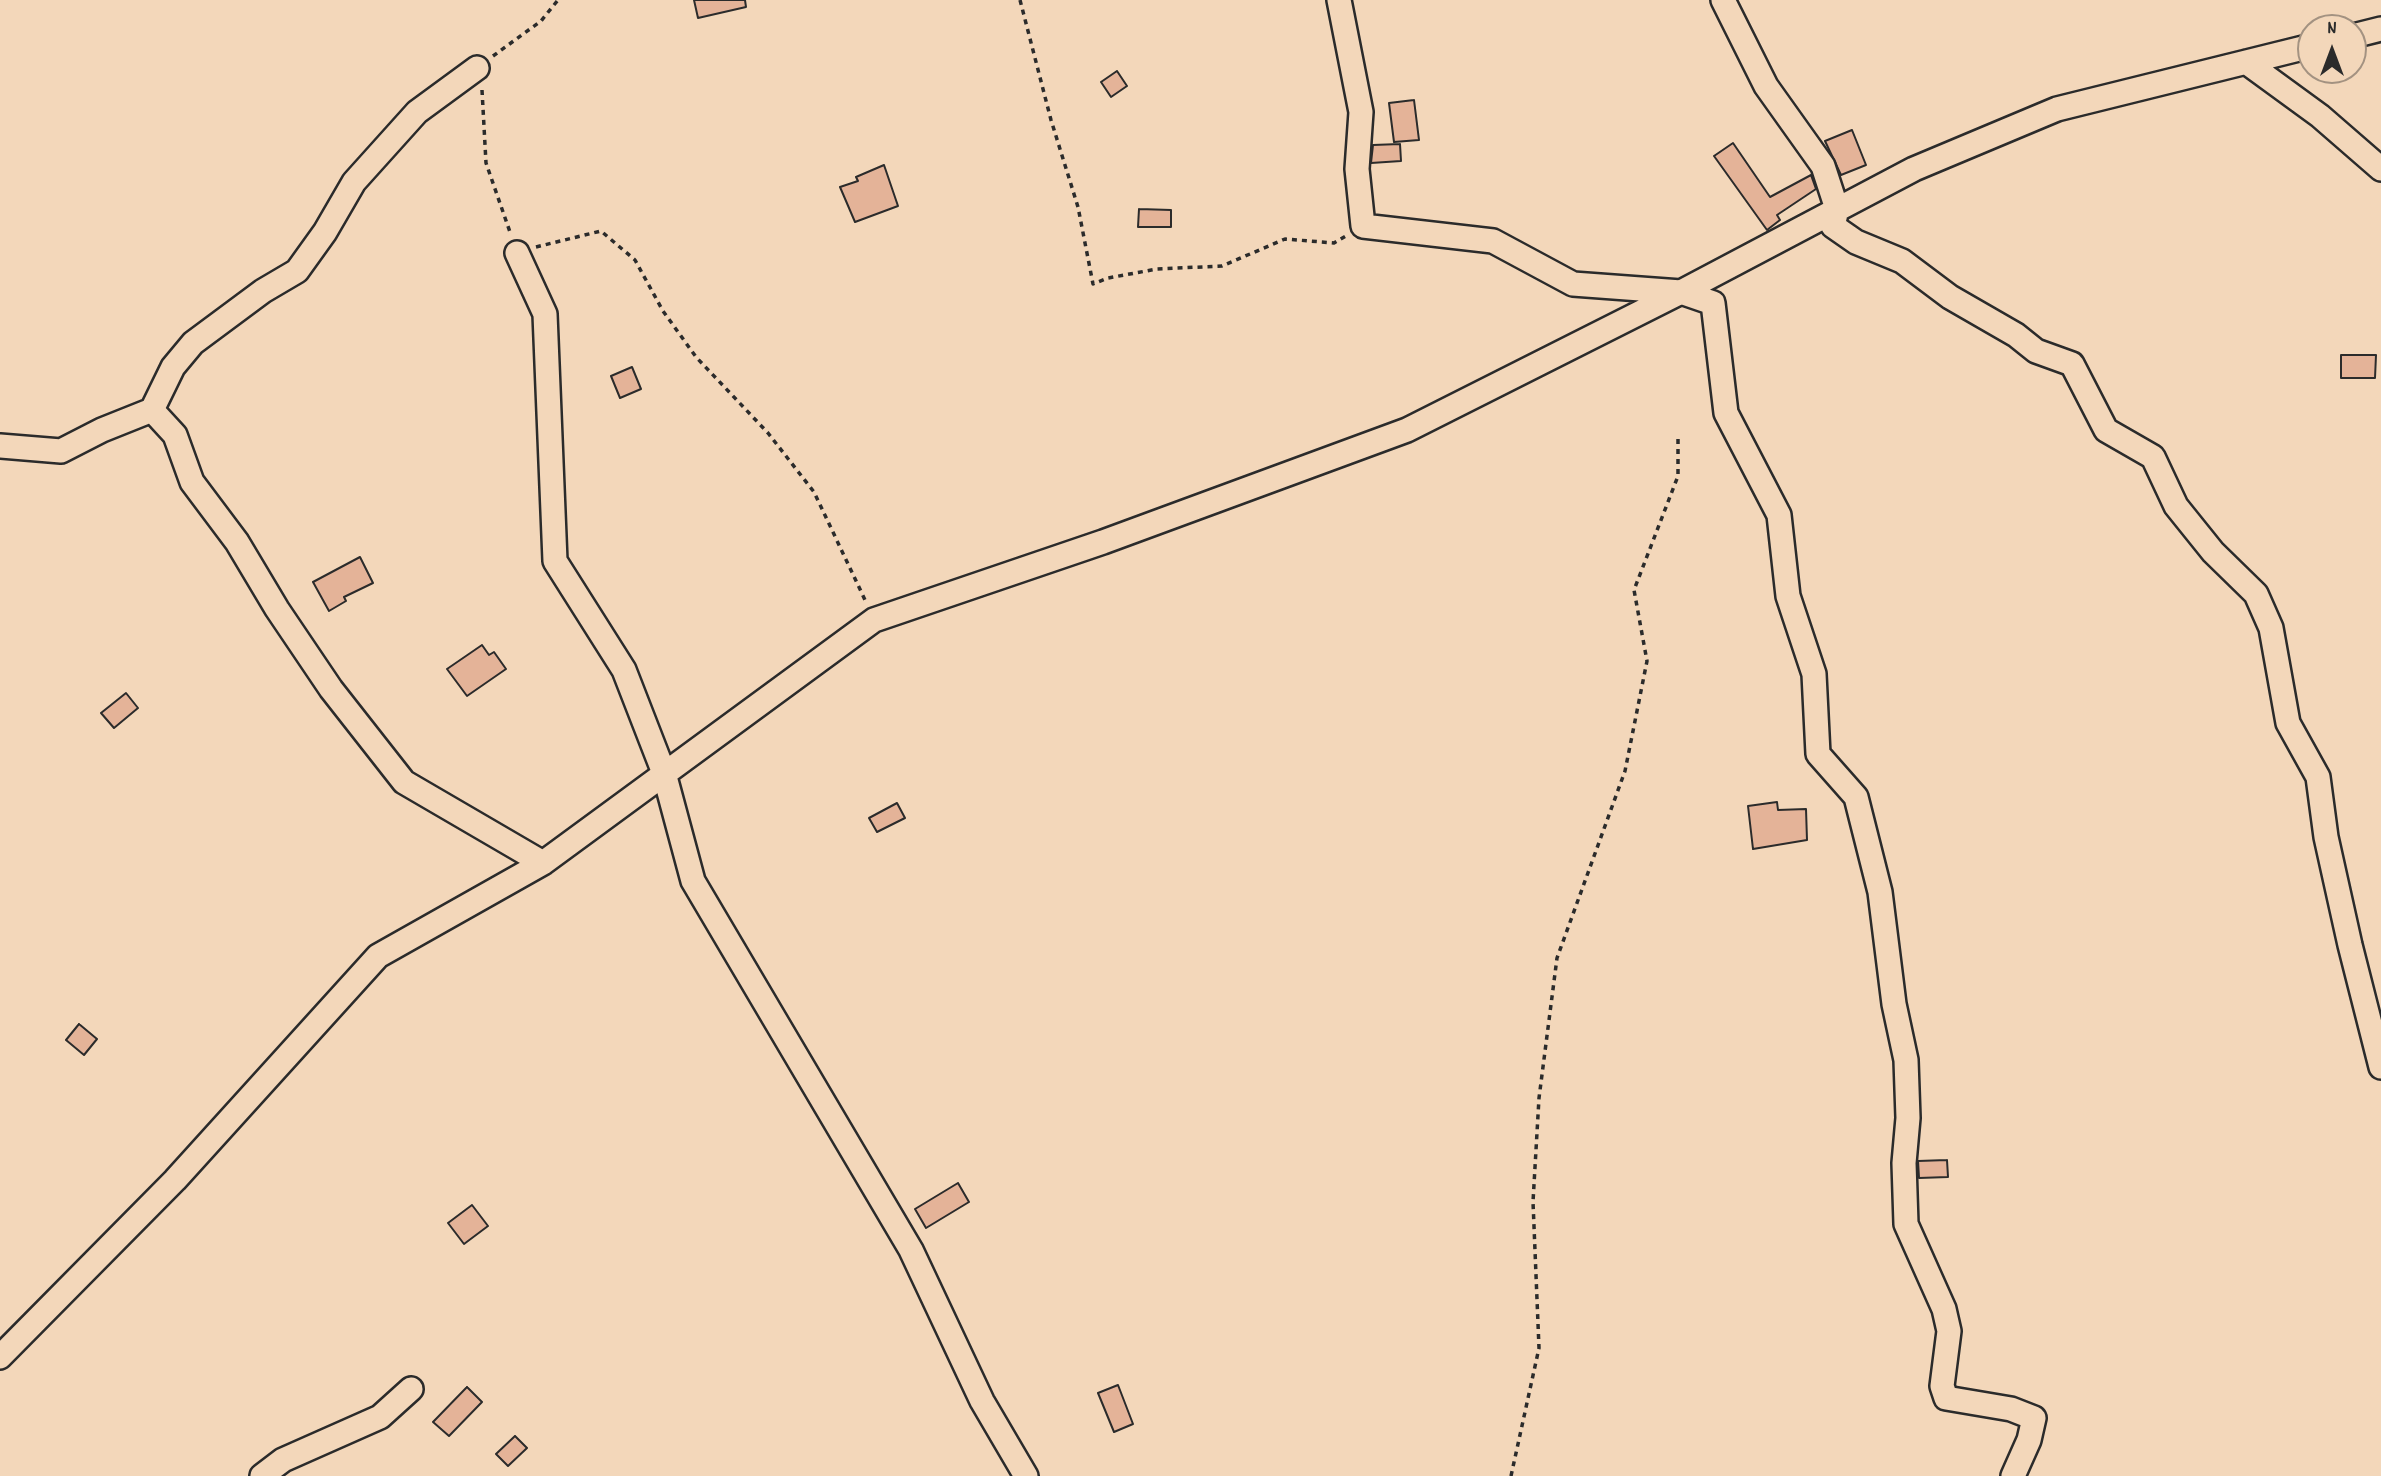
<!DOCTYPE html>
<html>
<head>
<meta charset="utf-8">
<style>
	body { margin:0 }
	#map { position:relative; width:2381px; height:1476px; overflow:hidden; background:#f3d7ba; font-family:Dekko,sans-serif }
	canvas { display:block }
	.north { position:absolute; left:2297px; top:14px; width:70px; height:70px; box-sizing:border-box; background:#f3d7ba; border:2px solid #a39281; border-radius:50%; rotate:0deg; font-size:19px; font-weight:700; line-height:28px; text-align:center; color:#2b2b2b }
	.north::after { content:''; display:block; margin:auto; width:24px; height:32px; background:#2b2b2b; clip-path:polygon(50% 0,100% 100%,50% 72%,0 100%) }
</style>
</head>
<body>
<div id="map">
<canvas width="2381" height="1476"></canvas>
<div class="north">N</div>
</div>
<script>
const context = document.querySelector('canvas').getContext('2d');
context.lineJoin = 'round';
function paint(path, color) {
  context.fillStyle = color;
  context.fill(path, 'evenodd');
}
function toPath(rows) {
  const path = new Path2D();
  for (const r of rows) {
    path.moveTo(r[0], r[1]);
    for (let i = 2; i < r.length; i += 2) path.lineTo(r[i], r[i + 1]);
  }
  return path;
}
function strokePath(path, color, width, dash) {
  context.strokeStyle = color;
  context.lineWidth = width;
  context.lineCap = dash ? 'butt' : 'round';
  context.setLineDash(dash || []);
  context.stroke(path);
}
const building = toPath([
	[694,0,745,0,746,7,698,18,694,0],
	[1117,71,1127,86,1111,97,1101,82,1117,71],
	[1414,100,1419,140,1394,142,1389,103,1414,100],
	[1852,130,1866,165,1841,175,1825,141,1852,130],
	[1733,143,1770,197,1811,175,1816,189,1777,215,1780,220,1767,230,1714,156,1733,143],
	[1400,144,1401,161,1371,163,1373,145,1400,144],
	[884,165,898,206,855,222,840,187,858,181,856,177,884,165],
	[1139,209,1171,210,1171,227,1138,227,1139,209],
	[2341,355,2376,355,2375,378,2341,378,2341,355],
	[632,367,641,389,620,398,611,376,632,367],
	[360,557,373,583,344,597,346,601,329,611,313,582,360,557],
	[482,645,489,655,494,652,506,669,467,696,447,669,482,645],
	[126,693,138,708,114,728,101,713,126,693],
	[1777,802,1778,810,1806,809,1807,840,1753,849,1748,806,1777,802],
	[897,803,905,818,877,832,869,818,897,803],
	[79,1024,97,1039,84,1055,66,1040,79,1024],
	[1947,1160,1948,1177,1919,1178,1918,1161,1947,1160],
	[958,1183,969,1202,926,1228,915,1209,958,1183],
	[472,1205,488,1226,464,1244,448,1223,472,1205],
	[1118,1385,1133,1424,1114,1432,1098,1393,1118,1385],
	[467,1387,482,1402,449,1436,433,1422,467,1387],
	[515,1436,527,1448,508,1466,496,1454,515,1436]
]);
paint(building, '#e4b398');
strokePath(building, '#2b2b2b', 2);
const minor = toPath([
	[1339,0,1361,112,1357,169,1363,226,1493,241,1573,284,1681,292,1713,303,1726,413,1779,515,1788,596,1814,674,1818,754,1856,797,1880,892,1894,1004,1906,1060,1908,1118,1904,1163,1906,1224,1944,1309,1949,1331,1942,1386,1946,1398,2011,1409,2034,1418,2029,1440,2013,1476],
	[1723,0,1766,86,1823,166,1837,209,1833,226,1856,242,1902,261,1950,297,2016,335,2036,351,2072,364,2106,430,2153,457,2176,506,2213,552,2256,594,2271,628,2288,723,2318,777,2326,837,2350,945,2381,1067],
	[2353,36,2381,29],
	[2246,62,2320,116,2381,169],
	[517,253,545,314,555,561,624,670,664,773,693,881,911,1250,982,1401,1026,1476],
	[152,410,175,435,192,482,237,542,277,609,331,689,404,782,543,863],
	[0,446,61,451,102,430,152,410,173,367,193,343,263,291,297,271,325,232,354,182,417,112,477,68],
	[0,1357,175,1180,378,956,543,863,874,620,1103,542,1407,430,1681,292,1914,169,2057,109,2311,46],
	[262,1476,283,1460,380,1417,411,1389]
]);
strokePath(minor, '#2b2b2b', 28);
strokePath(toPath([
	[1020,0,1051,120,1078,207,1093,284,1108,278,1157,269,1222,266,1285,239,1334,243,1346,236],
	[493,56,541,21,558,0],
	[482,90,486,163,511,235],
	[536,247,601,231,635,260,663,311,696,357,768,433,814,492,866,602],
	[1511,1476,1539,1348,1533,1202,1539,1098,1557,958,1625,771,1647,661,1634,590,1678,476,1678,439]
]), '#2b2b2b', 3.5, [5, 5]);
strokePath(minor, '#f3d7ba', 23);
</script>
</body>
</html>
